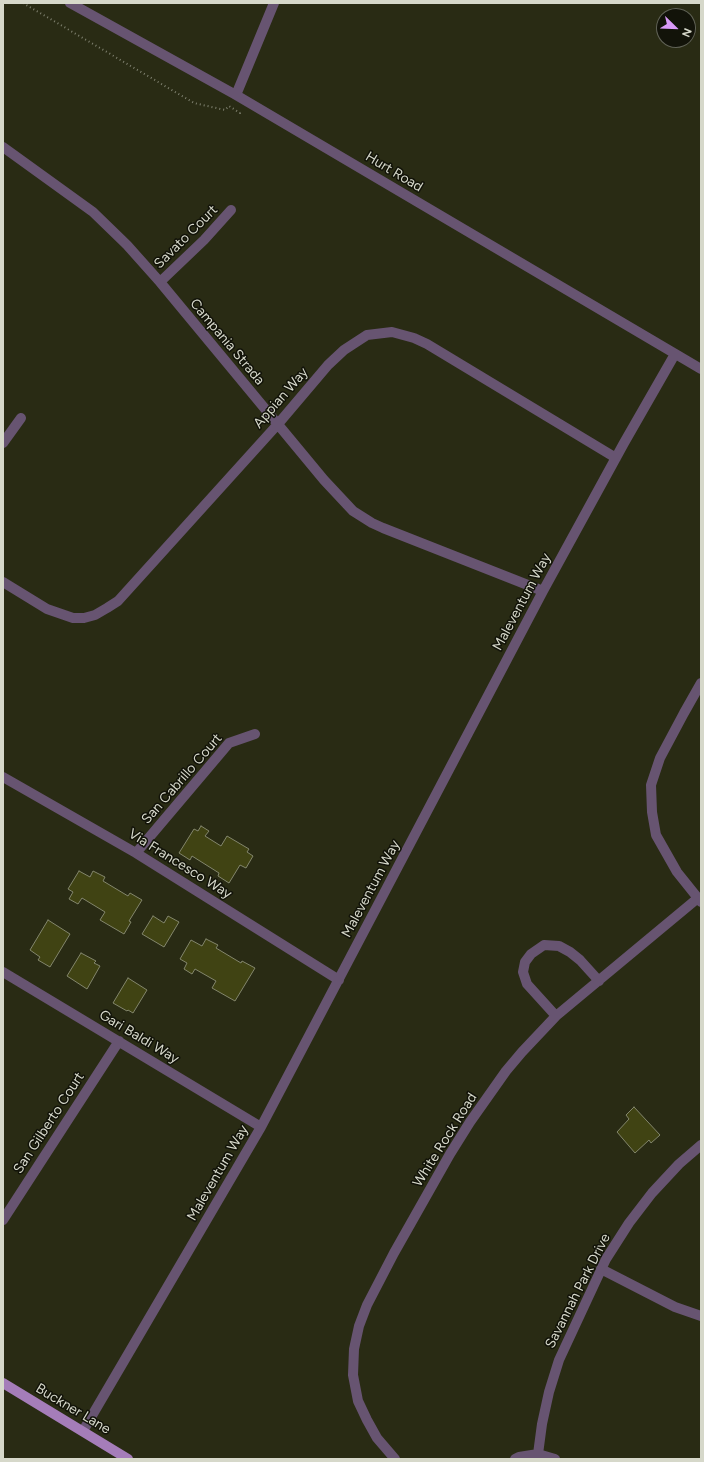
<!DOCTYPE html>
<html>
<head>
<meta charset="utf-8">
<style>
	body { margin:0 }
	#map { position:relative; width:704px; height:1462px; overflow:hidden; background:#292b14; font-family:Figtree,sans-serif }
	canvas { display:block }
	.frame { position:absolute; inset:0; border:4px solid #d6d8ca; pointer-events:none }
	.north { position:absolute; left:656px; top:8px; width:40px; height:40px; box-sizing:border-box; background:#121309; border:1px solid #606256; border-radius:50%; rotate:113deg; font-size:11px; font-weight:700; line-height:16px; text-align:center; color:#d6d8ca }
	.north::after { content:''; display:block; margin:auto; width:14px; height:18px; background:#d99af8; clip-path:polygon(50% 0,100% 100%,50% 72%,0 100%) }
</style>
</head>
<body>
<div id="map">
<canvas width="704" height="1462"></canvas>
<div class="frame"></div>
<div class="north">N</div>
</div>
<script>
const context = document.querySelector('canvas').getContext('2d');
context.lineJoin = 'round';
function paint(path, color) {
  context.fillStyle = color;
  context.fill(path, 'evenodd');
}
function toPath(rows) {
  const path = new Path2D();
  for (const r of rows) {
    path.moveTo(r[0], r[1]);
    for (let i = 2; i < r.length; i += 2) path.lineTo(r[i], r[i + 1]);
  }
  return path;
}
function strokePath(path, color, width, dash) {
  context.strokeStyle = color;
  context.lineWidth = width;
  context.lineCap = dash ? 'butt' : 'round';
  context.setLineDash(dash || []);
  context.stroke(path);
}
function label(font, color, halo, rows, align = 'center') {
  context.font = font + ' Figtree,sans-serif';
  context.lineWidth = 3;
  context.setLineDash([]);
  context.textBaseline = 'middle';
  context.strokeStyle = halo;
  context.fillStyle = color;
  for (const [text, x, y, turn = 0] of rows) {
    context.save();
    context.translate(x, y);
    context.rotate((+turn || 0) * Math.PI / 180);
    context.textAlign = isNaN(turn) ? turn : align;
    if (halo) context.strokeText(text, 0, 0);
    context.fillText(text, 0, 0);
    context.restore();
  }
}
const building = toPath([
	[201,826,209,831,205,836,221,846,227,836,249,849,247,852,253,856,246,868,240,865,229,883,218,876,219,873,192,856,190,860,179,853,194,829,198,831,201,826],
	[79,871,90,877,93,871,105,877,103,881,128,896,130,893,142,900,129,921,131,922,124,934,100,920,105,912,82,898,78,904,69,899,73,892,68,889,79,871],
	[153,916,164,923,168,916,179,922,164,947,142,934,153,916],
	[48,920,70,934,50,967,38,960,40,957,30,950,48,920],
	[206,939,218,945,216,948,241,963,242,961,255,968,235,1001,212,988,216,981,195,969,192,974,184,969,187,963,180,959,191,940,202,946,206,939],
	[81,953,96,961,94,963,100,966,87,989,67,976,81,953],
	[128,978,147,990,133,1013,128,1010,127,1011,113,1003,128,978],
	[634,1107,660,1135,651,1143,649,1140,635,1153,617,1132,629,1119,626,1115,634,1107]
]);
paint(building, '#404313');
strokePath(building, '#83866c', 1);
strokePath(toPath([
	[23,3,194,103,225,110,229,106,240,113,241,111]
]), '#7f816f', 2, [1, 3]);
strokePath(toPath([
	[70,3,236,95,701,369],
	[236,95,274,3],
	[3,147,93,212,127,245,160,282,324,480,353,511,372,523,383,528,543,591],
	[160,282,204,240,231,210],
	[3,443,21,418],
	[3,582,47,609,73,618,84,618,95,615,107,608,118,601,278,424,328,365,344,350,367,335,392,332,414,338,427,344,616,458],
	[701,683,684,713,660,758,651,785,652,812,656,835,677,872,701,902],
	[3,777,136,853,339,980],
	[136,853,229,743,255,734],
	[3,972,261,1127],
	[556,1016,527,984,523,972,525,962,531,954,544,945,559,946,570,952,580,960,599,981],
	[3,1220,119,1041],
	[601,1269,675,1307,701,1316],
	[83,1431,261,1127,543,591,624,443,675,354],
	[538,1454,542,1424,549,1392,559,1360,606,1259,629,1223,652,1193,679,1164,701,1145],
	[395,1459,377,1438,367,1420,358,1401,353,1375,354,1349,359,1326,367,1305,394,1253,450,1154,470,1122,506,1071,522,1052,556,1016,698,898],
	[515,1459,519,1457,538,1454,555,1459]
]), '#675471', 10);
strokePath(toPath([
	[3,1383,128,1459]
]), '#a57db9', 10);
label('14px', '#d6d8ca', '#121309', [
	["Hurt Road",394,172,31],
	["Savato Court",186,237,-45],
	["Campania Strada",227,342,50],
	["Appian Way",281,398,-49],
	["Maleventum Way",522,602,-62],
	["San Cabrillo Court",182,779,-49],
	["Via Francesco Way",180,864,32],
	["Maleventum Way",371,889,-62],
	["Gari Baldi Way",139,1037,31],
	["San Gilberto Court",49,1123,-57],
	["White Rock Road",445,1140,-58],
	["Maleventum Way",218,1173,-60],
	["Savannah Park Drive",578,1291,-63],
	["Buckner Lane",73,1409,31]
]);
</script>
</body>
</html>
